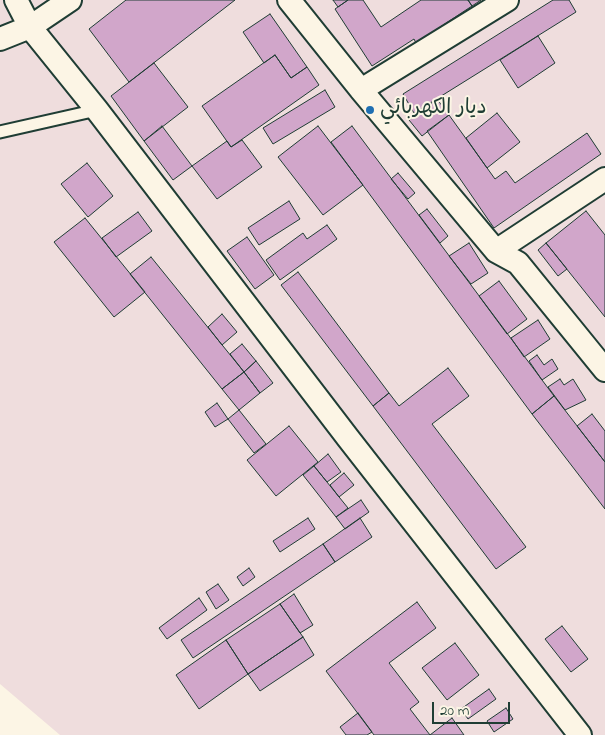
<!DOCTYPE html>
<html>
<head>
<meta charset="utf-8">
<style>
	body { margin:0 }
	#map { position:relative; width:605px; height:735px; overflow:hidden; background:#fcf5e5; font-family:"Indie Flower",sans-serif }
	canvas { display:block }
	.scale { position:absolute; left:432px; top:702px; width:78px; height:22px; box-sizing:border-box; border:2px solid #1f3d34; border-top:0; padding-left:6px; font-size:15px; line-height:18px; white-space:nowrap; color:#1f3d34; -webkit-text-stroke:4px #fcf5e5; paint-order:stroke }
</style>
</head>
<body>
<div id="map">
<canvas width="605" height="735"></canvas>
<div class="scale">20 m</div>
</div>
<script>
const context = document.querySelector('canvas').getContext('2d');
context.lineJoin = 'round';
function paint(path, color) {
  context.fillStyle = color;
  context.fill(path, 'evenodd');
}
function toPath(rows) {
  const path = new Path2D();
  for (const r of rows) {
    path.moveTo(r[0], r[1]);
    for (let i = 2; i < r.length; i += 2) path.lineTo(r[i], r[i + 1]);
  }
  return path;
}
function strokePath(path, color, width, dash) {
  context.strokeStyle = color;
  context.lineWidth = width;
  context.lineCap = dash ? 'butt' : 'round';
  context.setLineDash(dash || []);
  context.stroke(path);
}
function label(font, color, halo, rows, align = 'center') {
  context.font = font + ' "Indie Flower","Playpen Sans Arabic",sans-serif';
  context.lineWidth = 4;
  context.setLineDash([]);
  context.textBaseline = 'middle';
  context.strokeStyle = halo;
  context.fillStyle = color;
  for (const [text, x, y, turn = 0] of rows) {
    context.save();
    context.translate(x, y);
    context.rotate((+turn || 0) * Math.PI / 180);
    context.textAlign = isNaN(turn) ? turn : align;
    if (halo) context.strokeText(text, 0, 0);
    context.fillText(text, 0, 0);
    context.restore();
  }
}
paint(toPath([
	[0,0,605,0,605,735,60,735,0,684]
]), '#efdddd');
const building = toPath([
	[126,0,235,0,129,82,89,29,126,0],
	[333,0,348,0,338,7,333,0],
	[348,0,363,0,381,27,421,0,468,0,472,6,416,43,414,39,372,66,335,9,348,0],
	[468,0,481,0,472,6,468,0],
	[553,0,569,0,576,12,414,113,403,94,553,0],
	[270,14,307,67,291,78,275,55,264,63,243,32,270,14],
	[538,36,555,63,518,88,500,60,538,36],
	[275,55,291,78,307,67,319,85,231,147,202,106,275,55],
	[154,63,188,107,144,141,111,96,154,63],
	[325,90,335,107,273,144,263,128,325,90],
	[437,99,449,115,422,136,409,120,437,99],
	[497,113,520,142,487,168,466,138,497,113],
	[449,115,495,179,506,171,515,183,587,133,601,154,494,228,427,131,449,115],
	[162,126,192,166,173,180,144,141,162,126],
	[318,126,363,185,323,215,278,157,318,126],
	[352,126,554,396,532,414,331,142,352,126],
	[242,140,262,167,217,199,192,166,227,141,231,147,242,140],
	[87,163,113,196,88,217,61,184,87,163],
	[398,173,415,193,408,199,391,179,398,173],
	[289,201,300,219,259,245,248,228,289,201],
	[427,209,448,236,440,243,419,215,427,209],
	[586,211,605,235,605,317,546,243,586,211],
	[138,212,152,231,116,257,102,238,138,212],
	[85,218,145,292,114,317,54,242,85,218],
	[327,225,337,239,280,280,266,260,303,233,307,239,327,225],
	[247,237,274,275,255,289,227,251,247,237],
	[469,243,488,273,471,284,449,256,469,243],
	[546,243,567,269,558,276,538,250,546,243],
	[151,257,244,372,222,389,130,274,151,257],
	[298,272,389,393,373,406,281,285,298,272],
	[499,281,527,319,507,334,479,296,499,281],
	[222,314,237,332,222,345,208,327,222,314],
	[538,320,550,339,524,357,511,338,538,320],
	[242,344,256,361,244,372,230,354,242,344],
	[537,355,544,365,552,359,558,369,542,380,529,361,537,355],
	[256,361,273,383,260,393,244,372,256,361],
	[448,368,469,396,432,424,526,547,496,569,373,406,389,393,399,406,448,368],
	[244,372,260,393,239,410,222,389,244,372],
	[560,379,564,385,573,379,586,400,565,410,548,387,560,379],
	[554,396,605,462,605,509,532,414,554,396],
	[217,403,228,419,215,427,205,412,217,403],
	[239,410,266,444,254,453,228,419,239,410],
	[592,414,605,431,605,462,577,426,592,414],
	[289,426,318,462,276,496,247,460,289,426],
	[328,454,341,472,327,482,314,466,328,454],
	[314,466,348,508,336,517,303,475,314,466],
	[344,473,354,485,339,497,330,485,344,473],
	[361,500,369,512,345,529,336,517,361,500],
	[308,518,315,529,280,552,273,541,308,518],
	[360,518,372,537,335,562,323,544,360,518],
	[323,544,335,562,193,658,181,640,323,544],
	[249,568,255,577,243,586,237,577,249,568],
	[218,584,229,600,216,609,206,592,218,584],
	[294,594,313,625,300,633,280,604,294,594],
	[199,598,207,610,167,639,159,628,199,598],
	[417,602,436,628,389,663,419,702,410,709,430,735,374,735,326,671,417,602],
	[280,604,303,637,248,674,226,640,280,604],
	[562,626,588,659,571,672,545,639,562,626],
	[303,637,314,655,260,691,248,674,303,637],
	[226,640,248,674,199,709,176,675,226,640],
	[455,643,479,675,447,700,422,668,455,643],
	[489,689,496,699,468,719,461,709,489,689],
	[506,708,513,719,494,732,487,721,506,708],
	[358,713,372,732,367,735,346,735,340,727,358,713],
	[452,718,464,735,430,735,452,718]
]);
paint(building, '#d1a6ca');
strokePath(building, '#1f3d34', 1);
const service = toPath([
	[0,132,97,110]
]);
const minor = toPath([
	[16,0,30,27,97,110,348,438,580,735],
	[289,0,361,90],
	[507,0,361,90,496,251,518,263,605,370],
	[0,39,30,27,70,0],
	[496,251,605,179]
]);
strokePath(service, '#1f3d34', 15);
strokePath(minor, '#1f3d34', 26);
strokePath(service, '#fcf5e5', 11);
strokePath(minor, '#fcf5e5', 22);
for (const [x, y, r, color] of [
	[370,110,5,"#1f6fb2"]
]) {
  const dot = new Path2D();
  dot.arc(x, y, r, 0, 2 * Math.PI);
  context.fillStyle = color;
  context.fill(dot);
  strokePath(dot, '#fcf5e5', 2);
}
label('21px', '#1f3d34', '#fcf5e5', [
	["ديار الكهربائي",380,110]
], 'left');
</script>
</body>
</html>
